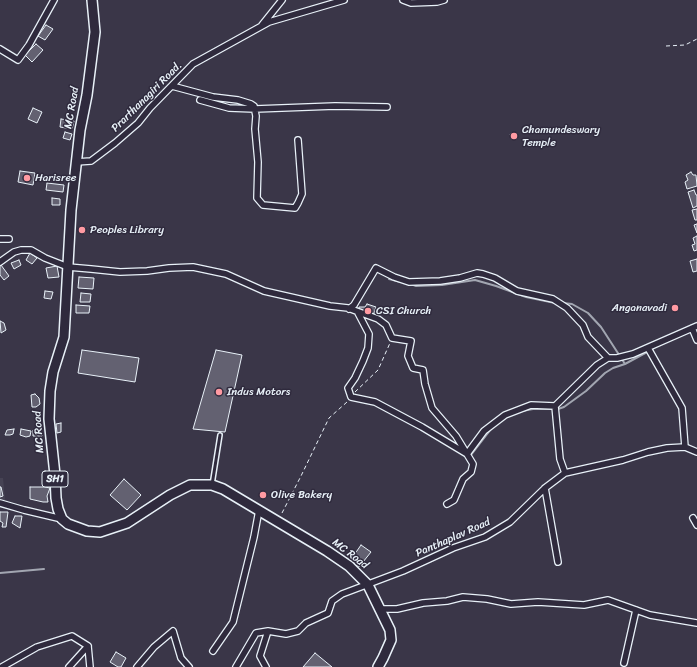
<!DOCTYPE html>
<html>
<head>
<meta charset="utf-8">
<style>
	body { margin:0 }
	canvas { display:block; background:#3a3648 }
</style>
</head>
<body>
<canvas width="697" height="667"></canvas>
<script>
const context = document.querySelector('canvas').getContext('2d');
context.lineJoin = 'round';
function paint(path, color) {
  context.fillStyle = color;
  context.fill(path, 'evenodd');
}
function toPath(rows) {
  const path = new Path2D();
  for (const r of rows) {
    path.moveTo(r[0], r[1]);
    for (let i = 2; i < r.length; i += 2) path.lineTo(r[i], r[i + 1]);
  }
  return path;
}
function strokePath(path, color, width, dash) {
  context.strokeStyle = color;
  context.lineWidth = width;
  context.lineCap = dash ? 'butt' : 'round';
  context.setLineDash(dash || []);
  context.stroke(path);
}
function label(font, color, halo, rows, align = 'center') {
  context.font = font + ' Sriracha,sans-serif';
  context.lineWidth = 3;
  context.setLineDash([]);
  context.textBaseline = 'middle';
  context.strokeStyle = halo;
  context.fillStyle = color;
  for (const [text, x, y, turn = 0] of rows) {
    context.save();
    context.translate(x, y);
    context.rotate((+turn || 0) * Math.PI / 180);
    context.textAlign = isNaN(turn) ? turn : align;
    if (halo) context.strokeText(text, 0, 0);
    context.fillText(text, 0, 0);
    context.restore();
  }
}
paint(toPath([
	[0,478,3,478,5,500,0,500]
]), '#464354');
strokePath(toPath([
	[389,279,401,282],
	[411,284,416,286,442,285,475,280,496,286,526,297,555,303],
	[563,303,572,304,588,313,601,327,625,364],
	[522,411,533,409,558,409,564,407,586,391,605,373,613,368,625,364,649,351],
	[471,455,491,429],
	[0,573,44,569]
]), '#a2a6b1', 2);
const building = toPath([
	[46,25,53,29,45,40,38,36,46,25],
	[36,44,43,50,32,62,25,55,36,44],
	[33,108,42,112,37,123,28,119,33,108],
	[61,119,74,121,72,129,60,127,61,119],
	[65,132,72,134,70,140,63,138,65,132],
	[512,133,513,136,517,134,517,137,512,139,510,134,512,133],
	[20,171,35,173,33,185,18,182,20,171],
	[691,172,693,175,696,175,697,186,687,189,685,182,688,180,686,175,691,172],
	[47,183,64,185,63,192,46,190,47,183],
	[694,190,696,195,697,195,697,206,693,208,688,192,694,190],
	[52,198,60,199,60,205,52,205,52,198],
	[697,209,697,220,695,220,692,210,697,209],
	[697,224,697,233,694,225,697,224],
	[80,227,85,227,85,233,79,232,80,227],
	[697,236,697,250,694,251,692,245,695,244,693,238,697,236],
	[30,253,37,258,32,264,26,260,30,253],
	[697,259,697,271,693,272,690,261,697,259],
	[19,260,21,265,14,269,11,263,19,260],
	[1,265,9,276,4,280,0,275,0,266,1,265],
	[57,266,59,277,48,278,46,268,57,266],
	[79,277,94,278,93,289,78,288,79,277],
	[45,291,53,292,51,299,44,298,45,291],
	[81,293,91,294,90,302,80,302,81,293],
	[367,304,376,307,373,316,359,309,359,307,365,307,367,304],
	[76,305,90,306,89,313,76,313,76,305],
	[677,305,678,309,674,310,673,306,677,305],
	[0,321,4,323,6,330,1,333,0,321],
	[82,350,139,358,135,382,78,373,82,350],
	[216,350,242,355,225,432,193,429,216,350],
	[35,394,39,398,40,404,36,407,32,407,31,395,35,394],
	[61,423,61,432,57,433,56,424,61,423],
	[14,429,13,434,10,435,5,435,7,430,14,429],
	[21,429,31,431,30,436,26,437,20,435,21,429],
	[38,429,42,432,42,436,33,436,33,430,38,429],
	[124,479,141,495,127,510,110,495,124,479],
	[0,487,1,487,3,496,0,497,0,487],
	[30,487,45,487,50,488,47,496,48,502,43,502,30,499,30,487],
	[0,512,8,512,6,527,2,527,3,523,0,521,0,512],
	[15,516,22,516,20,528,12,523,15,516],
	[361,545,371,552,359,567,350,561,361,545],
	[116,652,126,658,121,667,118,667,110,662,116,652],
	[315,653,332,667,303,667,315,653]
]);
paint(building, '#636171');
strokePath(building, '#e8f1f8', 1);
const service = toPath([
	[212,485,220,435]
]);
const minor = toPath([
	[403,0,411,3,437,2,444,0],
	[262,25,282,0],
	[0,49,18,60,29,45,54,0],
	[172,86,213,97,238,100,251,104,254,106,256,116,255,129,258,162,257,198,263,205,295,208,298,203,302,194,298,140],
	[200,100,229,108,255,109,335,106,387,107],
	[76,162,91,161,115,143,138,123,150,108,193,64,269,22,344,0],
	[0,239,9,239],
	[0,262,14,252,21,250,31,250,45,258,68,267,91,269,120,272,147,271,169,268,193,267,226,274,264,291,330,306,348,308,378,319,386,325,392,338,411,341,408,356,413,368,423,370,425,384,432,408,456,436,473,464,471,472,463,479,454,500,447,504],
	[349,309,354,305,376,268,394,277,409,282,440,281,460,278,477,273,483,274,495,278,517,291,553,299,567,308,583,325,588,337,608,358],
	[358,313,369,334,368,348,363,361,355,378,348,388,351,397,375,402,422,427,467,454,484,431,505,415,531,405,555,406],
	[692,328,697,340],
	[648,348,682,408,685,447],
	[555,406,597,365,608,358,617,358,633,354,697,326],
	[555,406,560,459,565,473],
	[545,488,558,562],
	[0,503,24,510,62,519],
	[693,518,697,525],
	[381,609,397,609,423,603,447,601,463,597,487,599,511,604,538,602,584,605,608,600,650,615,697,623],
	[213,651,233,622,254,537,259,510],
	[624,663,636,610],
	[2,667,37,647,72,636,88,646,90,667],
	[69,667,88,646],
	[137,667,154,647,173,631,181,658,189,667],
	[236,667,256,633,268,631,286,634,298,631,306,623,328,613,332,601,342,594,403,571,453,548,485,537,510,522,545,488,565,473,623,460,648,452,667,448,685,447,697,452],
	[266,667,260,656,268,631]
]);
const primary = toPath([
	[92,0,95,32,87,95,80,130,71,210,64,337,53,372,50,391,49,419,55,475,56,498,58,509,62,519,68,524,87,531,100,532,127,523,170,495,190,485,212,485,223,489,327,551,349,566,368,585,390,630,391,640,383,658,378,667]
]);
strokePath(service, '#e8f1f8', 6);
strokePath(minor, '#e8f1f8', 8);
strokePath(primary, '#e8f1f8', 12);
strokePath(toPath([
	[666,46,685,45,697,39],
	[355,392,378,370,390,343],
	[282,513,301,476,329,418,347,402]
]), '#e8f1f8', 1, [4, 3]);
strokePath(service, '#2f2a3d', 3);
strokePath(minor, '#2f2a3d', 5.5);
strokePath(primary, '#2f2a3d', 9);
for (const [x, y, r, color] of [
	[514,136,4,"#ff9aa2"],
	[27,178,4,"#ff9aa2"],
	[82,230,4,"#ff9aa2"],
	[675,308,4,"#ff9aa2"],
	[368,311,4,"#ff9aa2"],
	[219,392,4,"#ff9aa2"],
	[263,495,4,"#ff9aa2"]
]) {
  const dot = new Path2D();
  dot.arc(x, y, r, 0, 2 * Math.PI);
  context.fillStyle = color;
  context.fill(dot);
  strokePath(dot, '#2f2a3d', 1.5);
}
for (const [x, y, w] of [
	[55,479,26]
]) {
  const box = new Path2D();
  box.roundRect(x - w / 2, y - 8, w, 16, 3);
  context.fillStyle = '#2f2a3d';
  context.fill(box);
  strokePath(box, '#e8f1f8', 1);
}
label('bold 10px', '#e8f1f8', null, [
	["SH1",55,479]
]);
label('11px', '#e8f1f8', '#2f2a3d', [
	["Prarthanagiri Road.",147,97,-45],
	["MC Road",72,108,-80],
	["MC Road",39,432,-94],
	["Panthaplav Road",453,538,-24],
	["MC Road",350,554,38]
]);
label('11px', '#e8f1f8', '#2f2a3d', [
	["Chamundeswary",522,130],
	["Temple",522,143],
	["Harisree",35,178],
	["Peoples Library",90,230],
	["Anganavadi",667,308,"right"],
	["CSI Church",376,311],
	["Indus Motors",227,392],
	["Olive Bakery",271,495]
], 'left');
</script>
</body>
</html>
